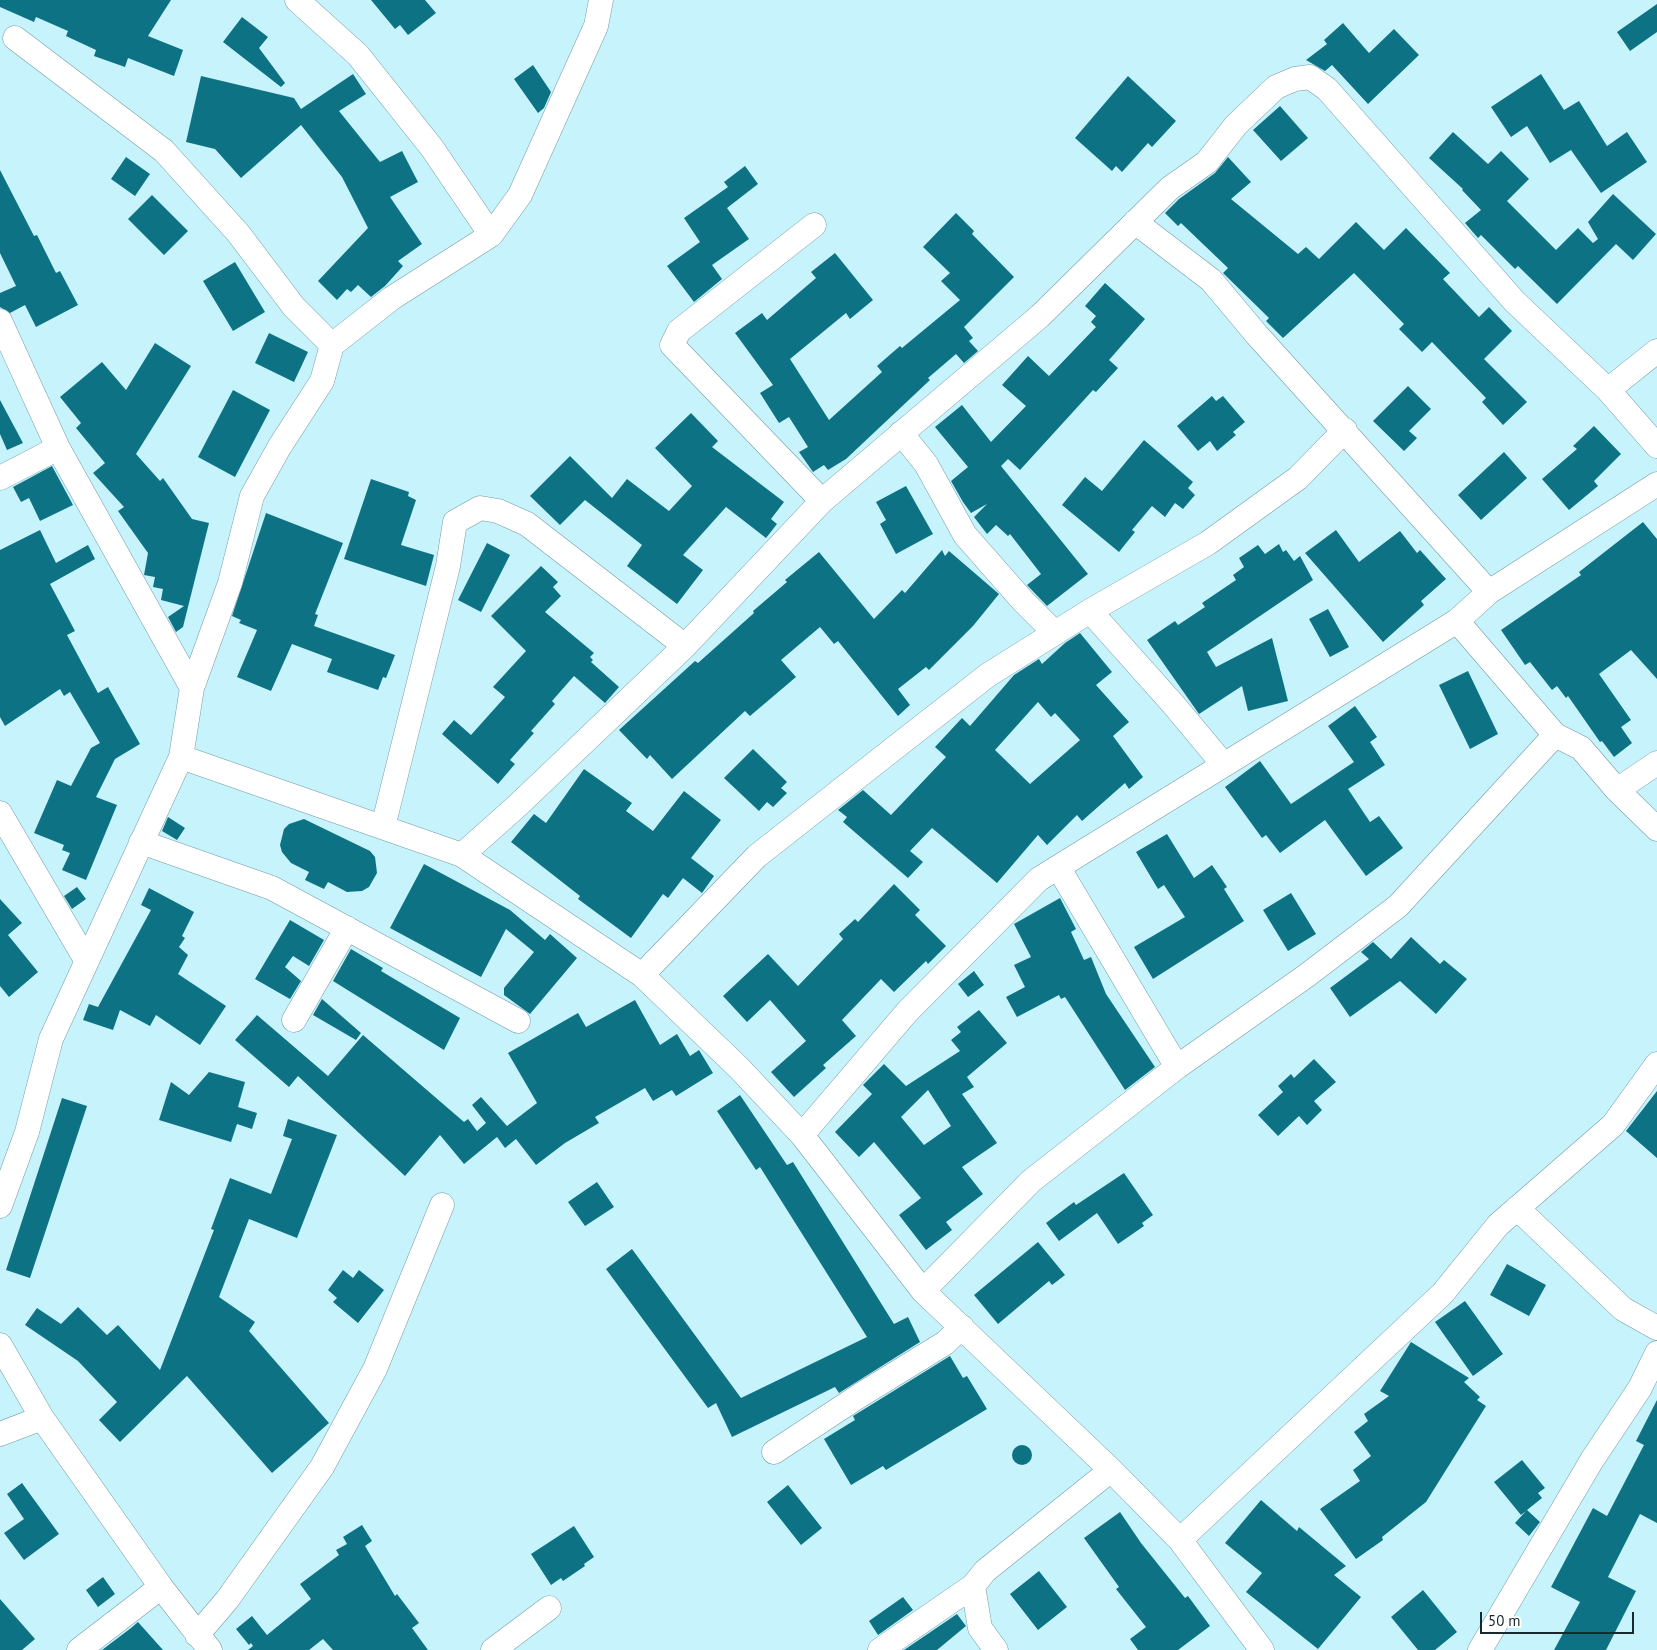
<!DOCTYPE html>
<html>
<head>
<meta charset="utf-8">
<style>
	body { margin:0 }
	#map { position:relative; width:1657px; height:1650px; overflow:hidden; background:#c7f3fc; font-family:"PT Sans",sans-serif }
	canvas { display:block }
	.scale { position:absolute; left:1480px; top:1612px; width:154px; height:22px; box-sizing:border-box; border:2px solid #192a2e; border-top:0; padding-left:6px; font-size:15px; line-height:18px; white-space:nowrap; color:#192a2e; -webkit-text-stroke:4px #fff; paint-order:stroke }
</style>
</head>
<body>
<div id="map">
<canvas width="1657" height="1650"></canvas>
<div class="scale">50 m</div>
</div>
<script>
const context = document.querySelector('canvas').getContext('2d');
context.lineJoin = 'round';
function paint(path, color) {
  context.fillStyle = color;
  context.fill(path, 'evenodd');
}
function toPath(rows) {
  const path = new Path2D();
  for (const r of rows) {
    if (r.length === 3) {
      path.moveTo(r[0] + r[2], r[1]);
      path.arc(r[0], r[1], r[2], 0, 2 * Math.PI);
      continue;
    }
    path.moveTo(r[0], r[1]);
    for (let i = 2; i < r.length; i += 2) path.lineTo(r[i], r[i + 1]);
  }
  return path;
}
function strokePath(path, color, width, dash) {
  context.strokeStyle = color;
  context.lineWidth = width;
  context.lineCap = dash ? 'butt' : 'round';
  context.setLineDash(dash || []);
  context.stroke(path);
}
paint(toPath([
	[0,0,171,0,148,36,183,50,174,76,128,58,125,67,94,56,96,50,66,36,68,31,36,17,34,22,0,7],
	[371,0,425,0,436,13,408,35,400,25,395,29],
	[1657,4,1657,32,1630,51,1617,32],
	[242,17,268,37,259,48,285,83,281,87,223,42],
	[1343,23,1369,53,1394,29,1419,55,1368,104,1332,65,1325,71,1306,60,1327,44,1324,40],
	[533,65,551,92,544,108,538,113,514,79],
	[353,74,366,94,339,111,380,162,402,151,418,182,390,197,422,244,398,261,403,266,385,286,371,297,358,285,351,292,347,289,337,300,318,281,368,228,342,177,301,125,241,178,215,149,186,142,201,76,294,98,301,109],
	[1541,74,1564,110,1579,101,1607,146,1627,132,1647,162,1601,193,1571,150,1550,163,1527,126,1511,137,1491,107],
	[1128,76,1176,121,1152,147,1148,143,1122,172,1116,166,1112,171,1075,138],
	[1280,106,1308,138,1281,161,1253,130],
	[1453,132,1488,164,1501,151,1529,179,1507,201,1556,250,1578,228,1593,243,1598,239,1588,222,1613,194,1656,234,1633,260,1616,244,1557,304,1518,266,1515,269,1481,235,1478,238,1465,223,1481,210,1462,190,1463,189,1429,158],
	[126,157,150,174,135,196,111,179],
	[1228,157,1251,182,1231,199,1298,254,1306,247,1319,259,1356,222,1384,250,1406,228,1450,273,1443,279,1479,317,1489,307,1512,331,1484,359,1527,402,1503,425,1482,402,1486,398,1432,342,1422,352,1399,329,1404,324,1354,273,1283,338,1266,321,1269,318,1223,273,1228,268,1181,223,1178,226,1165,213,1179,199,1215,173],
	[745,166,758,184,727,208,749,239,712,265,722,279,694,302,667,266,700,242,684,218,728,187,724,182],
	[0,170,34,236,37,235,56,273,60,271,78,305,36,327,25,305,10,313,0,307,0,293,16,286,0,253],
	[152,195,188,231,164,255,128,219],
	[956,213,974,231,972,234,1014,277,964,327,973,338,969,341,978,351,964,363,956,354,928,378,930,380,846,459,828,470,824,465,813,472,799,452,808,447,789,417,779,423,760,393,773,385,735,333,762,313,767,320,816,278,811,272,835,253,873,300,850,319,846,313,790,359,829,420,882,372,877,366,900,346,902,348,960,300,941,281,950,273,923,247],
	[235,262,265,312,233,331,203,281],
	[1105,283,1145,319,1109,360,1118,368,1096,392,1093,390,1020,470,1008,459,1001,466,1088,574,1047,606,1027,585,1041,574,1010,534,1008,536,996,525,987,534,974,517,987,504,971,513,963,502,951,481,968,467,935,427,962,405,991,442,1026,406,1002,385,1028,356,1049,376,1096,327,1091,322,1096,316,1085,306],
	[269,333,308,352,294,382,255,363],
	[155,343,191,366,136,454,160,481,163,478,192,519,209,523,183,627,176,632,168,617,184,606,161,600,163,589,153,587,155,577,144,575,148,553,118,511,124,507,93,473,105,463,76,428,81,423,60,397,102,362,126,390],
	[1408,386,1431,409,1409,431,1417,438,1404,451,1373,421],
	[233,390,270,410,235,477,198,457],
	[1212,396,1216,401,1223,396,1245,422,1233,432,1236,435,1217,451,1210,441,1198,451,1177,426],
	[0,400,23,443,7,450,0,434],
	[691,413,718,441,712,447,784,502,771,519,777,524,766,538,726,507,683,555,703,570,677,604,627,566,642,545,585,500,560,525,530,496,570,456,612,498,627,479,669,511,692,486,655,448],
	[1594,426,1621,454,1594,481,1598,486,1569,510,1542,479,1577,449,1573,446],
	[1144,440,1193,482,1188,488,1195,495,1183,509,1175,503,1165,517,1152,506,1132,530,1135,532,1119,552,1062,505,1085,477,1102,491],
	[1504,452,1527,478,1481,520,1458,495],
	[52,466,73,505,40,521,29,498,21,502,13,487],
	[371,479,409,492,408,496,416,500,401,545,434,555,426,586,344,559],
	[906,486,933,534,896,554,880,524,886,520,876,502],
	[266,513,343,543,315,614,318,615,314,626,395,655,386,678,383,677,378,690,327,672,332,659,292,644,271,691,237,677,257,630,239,623,241,620,232,616],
	[1643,522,1657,539,1657,679,1631,650,1599,674,1631,720,1621,727,1632,743,1614,757,1602,741,1600,742,1568,696,1566,698,1557,686,1552,690,1530,662,1525,665,1501,630,1581,575,1579,572],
	[40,530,56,563,88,545,95,559,50,584,75,631,67,635,98,693,108,687,140,744,115,759,96,797,117,805,86,880,62,870,70,853,62,850,64,845,34,833,57,780,71,786,91,748,100,743,70,692,64,696,60,689,5,726,0,717,0,550],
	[1336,530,1359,562,1400,531,1417,553,1420,550,1446,579,1421,601,1424,605,1383,642,1305,553],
	[487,543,510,555,481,612,458,600],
	[1279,544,1283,552,1286,550,1294,561,1300,556,1313,580,1207,652,1216,667,1272,638,1288,701,1248,711,1242,686,1199,714,1147,640,1175,621,1178,625,1205,607,1202,603,1236,580,1233,575,1244,567,1239,558,1258,545,1265,554],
	[942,550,945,556,949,551,999,594,973,626,929,670,926,667,898,689,910,705,898,716,838,641,834,644,820,627,781,660,796,677,750,716,745,711,672,779,650,755,647,759,619,730,695,661,698,663,754,613,753,611,787,582,785,580,819,552,874,619,902,590,905,593],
	[541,566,558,582,553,587,561,596,545,612,594,653,590,657,593,660,591,662,619,687,605,703,574,676,552,701,555,704,531,731,534,733,510,760,515,764,498,784,442,734,454,720,471,735,505,697,493,687,526,651,491,616],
	[1328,609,1349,647,1330,657,1309,619],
	[1080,633,1112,672,1096,685,1129,722,1113,736,1143,777,1129,789,1125,783,1082,821,1077,815,1047,845,1038,835,997,883,932,828,910,851,923,862,908,878,843,822,847,817,838,810,863,790,891,815,946,757,935,747,962,718,970,726,1014,675,1039,659,1042,664,1065,643],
	[1038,702,1051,717,1055,713,1080,740,1030,784,995,750],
	[1468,671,1498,734,1470,749,1439,685],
	[1355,706,1377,737,1370,742,1385,765,1348,789,1370,822,1379,816,1403,848,1366,876,1325,820,1280,853,1266,835,1262,838,1225,787,1260,761,1291,804,1354,762,1328,726],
	[753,749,787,782,781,788,787,793,773,807,767,802,759,811,724,778],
	[584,769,632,803,626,811,653,831,684,791,721,820,691,858,714,876,702,893,683,878,668,898,663,894,631,938,578,899,580,896,511,842,534,814,546,823],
	[168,817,185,828,177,840,162,831],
	[304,819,370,851,375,857,377,873,369,887,362,891,347,892,328,882,324,889,305,880,309,872,291,863,282,852,280,845,284,829,289,824],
	[1167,834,1194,878,1212,865,1227,887,1224,889,1244,921,1153,979,1134,947,1185,917,1164,885,1158,889,1136,852],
	[424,864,510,910,545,940,550,934,577,958,530,1014,504,995,504,988,534,952,506,929,481,977,390,928],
	[894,884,920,910,915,915,946,946,928,964,926,961,894,992,881,979,842,1020,856,1036,823,1065,826,1068,794,1097,771,1072,806,1041,770,1000,747,1022,723,996,768,954,798,986,843,939,839,934,855,919,858,922],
	[77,887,86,899,72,909,64,896],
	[149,888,194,912,182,936,185,938,179,947,188,955,178,974,226,1006,200,1045,156,1015,150,1026,120,1010,113,1030,83,1020,89,1004,98,1007,151,910,141,905],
	[1291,893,1316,934,1288,951,1263,910],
	[1060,898,1076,929,1071,932,1084,960,1091,957,1106,994,1155,1067,1125,1090,1065,997,1061,999,1059,995,1017,1017,1006,997,1025,987,1014,965,1031,957,1014,924],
	[0,899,22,923,8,935,38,972,9,997,0,986],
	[290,920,324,940,309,966,293,956,285,967,301,981,290,999,255,979],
	[1411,937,1440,964,1444,960,1467,979,1436,1014,1400,981,1350,1017,1330,988,1369,959,1361,952,1373,942,1391,959],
	[351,949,383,968,381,971,460,1018,444,1050,333,981],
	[974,971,984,985,968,997,958,984],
	[322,999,361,1033,356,1040,313,1015],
	[635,1000,660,1045,677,1034,690,1056,699,1050,713,1073,676,1096,672,1090,653,1101,645,1088,595,1117,599,1123,565,1143,536,1165,516,1139,505,1148,497,1137,464,1164,440,1135,405,1176,298,1076,289,1087,235,1040,257,1015,328,1076,363,1035,464,1122,468,1119,477,1131,486,1123,472,1105,481,1097,507,1126,537,1103,508,1053,578,1013,586,1027],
	[979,1010,1007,1043,967,1077,974,1087,962,1094,997,1143,962,1167,983,1194,946,1222,952,1230,926,1250,899,1215,921,1198,874,1142,859,1157,835,1132,872,1094,863,1085,884,1064,906,1086,960,1051,951,1040,961,1032,957,1027],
	[928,1090,951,1126,924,1145,901,1117],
	[1314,1059,1336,1082,1314,1101,1322,1110,1307,1125,1299,1116,1278,1136,1258,1115,1283,1092,1278,1086,1291,1074,1294,1078],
	[209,1072,245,1082,238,1107,257,1113,252,1129,237,1124,231,1142,159,1120,171,1082,189,1095],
	[1657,1091,1657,1158,1626,1131],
	[740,1095,787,1165,793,1162,894,1324,908,1317,920,1342,839,1393,835,1387,732,1437,716,1403,708,1408,606,1269,632,1249,741,1398,867,1337,760,1167,756,1170,717,1111],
	[62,1098,87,1106,30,1278,6,1270],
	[288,1119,337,1135,297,1238,249,1219,219,1297,255,1322,249,1331,329,1423,272,1473,187,1376,120,1442,99,1420,117,1402,78,1361,25,1325,37,1308,61,1324,78,1307,107,1335,118,1325,160,1370,214,1230,211,1229,230,1178,271,1194,292,1139,283,1136],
	[1124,1173,1153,1215,1142,1223,1144,1226,1118,1244,1097,1213,1059,1241,1046,1223,1074,1202,1076,1205],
	[597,1182,614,1207,585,1226,568,1202],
	[1038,1242,1065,1275,1052,1285,1049,1281,998,1324,974,1295],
	[1507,1264,1546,1285,1529,1316,1490,1295],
	[343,1270,353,1278,359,1270,384,1290,358,1323,333,1302,337,1298,328,1290],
	[1465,1301,1503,1354,1473,1376,1435,1322],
	[1411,1342,1469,1378,1464,1382,1480,1397,1477,1400,1486,1406,1426,1502,1382,1537,1383,1540,1356,1559,1320,1509,1360,1481,1353,1470,1371,1456,1354,1432,1368,1421,1364,1414,1389,1396,1380,1391],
	[950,1356,963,1378,967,1376,987,1409,886,1470,883,1466,851,1485,824,1439,855,1420,853,1416,866,1408],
	[1657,1400,1657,1523,1640,1514,1608,1577,1636,1591,1606,1650,1554,1650,1580,1602,1551,1587,1593,1508,1607,1516,1644,1445,1636,1441],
	[1022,1455,10],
	[1522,1460,1545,1488,1538,1493,1542,1498,1527,1510,1540,1522,1529,1536,1515,1523,1526,1511,1521,1515,1494,1482],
	[22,1483,59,1534,24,1560,4,1533,24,1519,7,1494],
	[788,1485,822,1528,801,1545,767,1502],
	[1261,1500,1297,1531,1299,1527,1346,1566,1334,1575,1361,1597,1318,1649,1246,1592,1262,1573,1225,1543],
	[1120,1512,1141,1543,1185,1598,1188,1596,1210,1626,1178,1650,1138,1650,1130,1639,1146,1627,1116,1589,1119,1587,1084,1538],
	[362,1525,372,1541,365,1546,395,1596,397,1594,419,1623,412,1628,428,1650,333,1650,323,1639,309,1650,248,1650,253,1646,251,1643,249,1645,236,1629,252,1616,267,1635,311,1599,300,1584,339,1555,336,1550,347,1544,343,1537],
	[574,1526,594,1557,584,1564,585,1566,563,1581,561,1578,551,1585,531,1554],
	[1039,1571,1067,1607,1038,1630,1010,1594],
	[103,1577,115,1594,98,1607,86,1590],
	[1423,1590,1457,1632,1435,1650,1418,1650,1391,1617],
	[903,1597,913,1610,878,1635,869,1621],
	[0,1599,35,1639,22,1650,0,1650],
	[957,1614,966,1626,937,1650,904,1650],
	[138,1622,163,1650,102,1650,131,1628]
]), '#0d7384');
const minor = toPath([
	[297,0,358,55,432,148,491,235],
	[15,38,164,151,238,233,294,307,332,345],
	[1135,222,1211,280,1257,335,1489,592],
	[814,225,679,331,672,345,822,501],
	[0,321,58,448,192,688],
	[1608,390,1657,351],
	[901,433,926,464,965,535,1023,601,1055,633],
	[0,478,58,448],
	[1090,611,1173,704,1223,764],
	[1457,621,1555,735,1581,748,1617,790,1657,829],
	[181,757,462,855,642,975,739,1068,802,1135,923,1291,1111,1470,1180,1540,1262,1650],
	[1617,790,1657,763],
	[0,813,86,960],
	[383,827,448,566,455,522,480,508,498,511,527,524,685,646],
	[141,842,272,888,518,1021],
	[462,855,517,806,685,646,822,501,1040,316,1170,188,1207,162,1236,125,1276,87,1295,79,1310,77,1327,89,1515,302,1608,390,1657,446],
	[1058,867,1177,1067],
	[642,975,757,856,897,746,988,675,1090,611,1208,543,1298,478,1345,430],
	[294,1020,347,928],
	[802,1135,907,1012,1039,879,1457,621,1489,592,1657,484],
	[0,1206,27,1132,51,1039,181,757,192,688,230,583,252,496,280,446,322,381,332,345,392,298,491,235,520,195,596,26,601,0],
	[1517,1208,1623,1309,1657,1328],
	[923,1291,1031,1181,1177,1067,1306,976,1398,906,1555,735],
	[0,1345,42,1418,161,1587,210,1650],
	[0,1434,42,1418],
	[774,1452,859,1396,945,1343,962,1327],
	[1180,1540,1443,1293,1498,1225,1613,1125,1657,1064],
	[197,1635,227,1600,322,1467,375,1369,442,1205],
	[79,1650,161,1587],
	[493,1650,549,1608],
	[880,1650,973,1586],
	[996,1650,980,1628,973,1586,985,1571,1111,1470],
	[1480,1650,1592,1460,1640,1388,1657,1353]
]);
strokePath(minor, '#739ba4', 25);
strokePath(minor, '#fff', 24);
</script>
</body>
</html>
